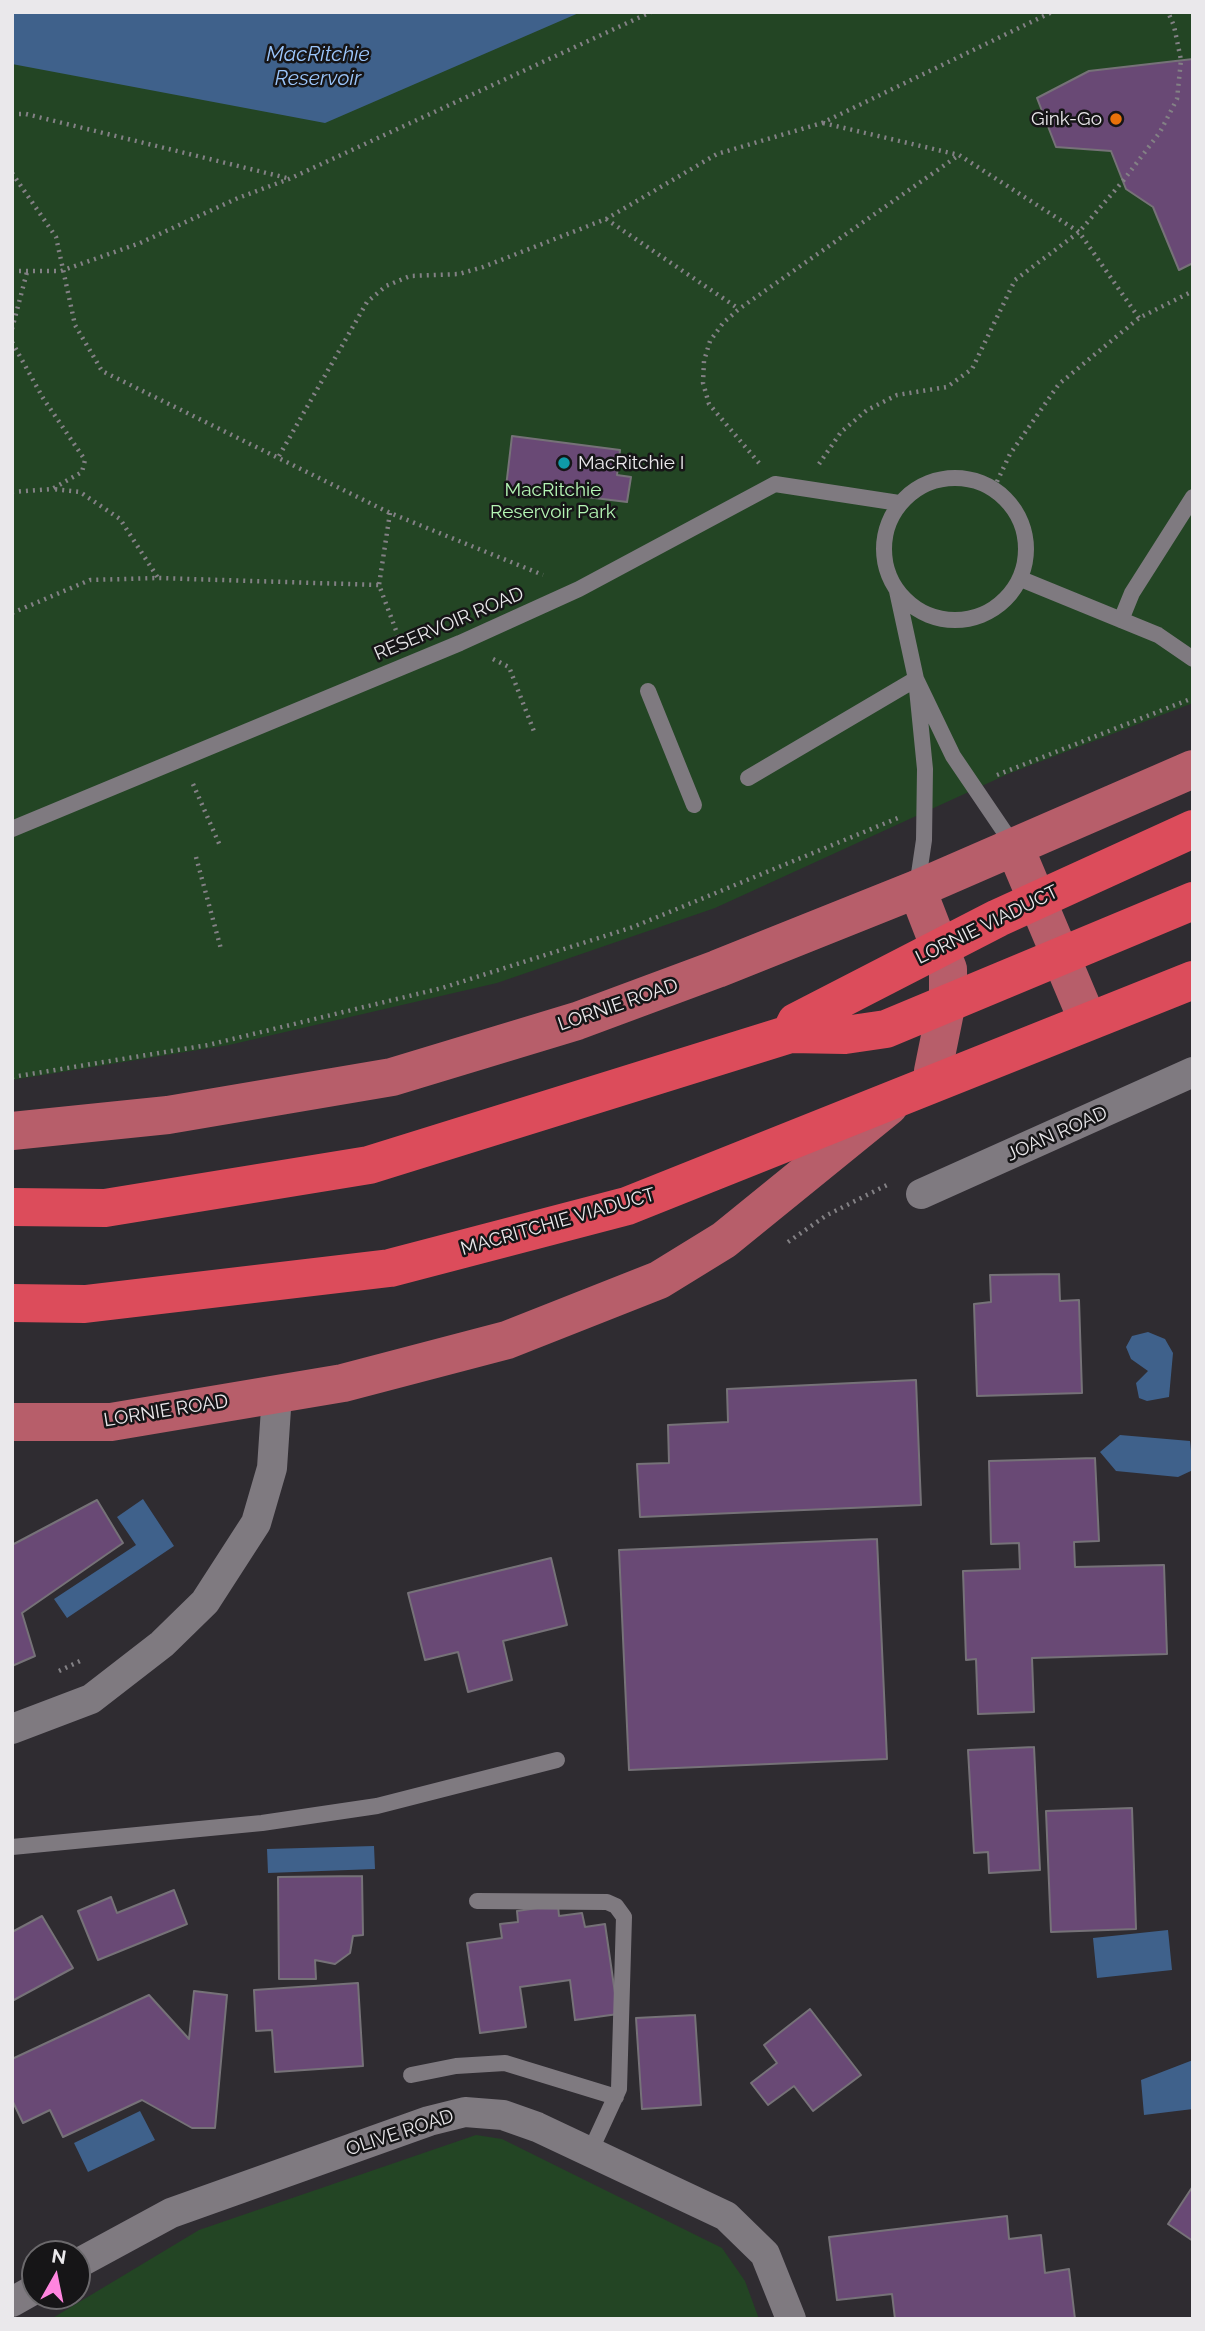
<!DOCTYPE html>
<html>
<head>
<meta charset="utf-8">
<style>
	body { margin:0 }
	#map { position:relative; width:1205px; height:2331px; overflow:hidden; background:#2f2c31; font-family:Raleway,sans-serif }
	canvas { display:block }
	.frame { position:absolute; inset:0; border:14px solid #eae8eb; pointer-events:none }
	.north { position:absolute; left:21px; top:2240px; width:70px; height:70px; box-sizing:border-box; background:#161517; border:2px solid #6b696c; border-radius:50%; rotate:9deg; font-size:19px; font-weight:700; line-height:28px; text-align:center; color:#eae8eb }
	.north::after { content:''; display:block; margin:auto; width:24px; height:32px; background:#ff85df; clip-path:polygon(50% 0,100% 100%,50% 72%,0 100%) }
</style>
</head>
<body>
<div id="map">
<canvas width="1205" height="2331"></canvas>
<div class="frame"></div>
<div class="north">N</div>
</div>
<script>
const context = document.querySelector('canvas').getContext('2d');
context.lineJoin = 'round';
function paint(path, color) {
  context.fillStyle = color;
  context.fill(path, 'evenodd');
}
function toPath(rows) {
  const path = new Path2D();
  for (const r of rows) {
    if (r.length === 3) {
      path.moveTo(r[0] + r[2], r[1]);
      path.arc(r[0], r[1], r[2], 0, 2 * Math.PI);
      continue;
    }
    path.moveTo(r[0], r[1]);
    for (let i = 2; i < r.length; i += 2) path.lineTo(r[i], r[i + 1]);
  }
  return path;
}
function strokePath(path, color, width, dash) {
  context.strokeStyle = color;
  context.lineWidth = width;
  context.lineCap = dash ? 'butt' : 'round';
  context.setLineDash(dash || []);
  context.stroke(path);
}
function label(font, color, halo, rows, align = 'center') {
  context.font = font + ' Raleway,sans-serif';
  context.lineWidth = 5;
  context.setLineDash([]);
  context.textBaseline = 'middle';
  context.strokeStyle = halo;
  context.fillStyle = color;
  for (const [text, x, y, turn = 0] of rows) {
    context.save();
    context.translate(x, y);
    context.rotate((+turn || 0) * Math.PI / 180);
    context.textAlign = isNaN(turn) ? turn : align;
    if (halo) context.strokeText(text, 0, 0);
    context.fillText(text, 0, 0);
    context.restore();
  }
}
paint(toPath([
	[12,12,1193,12,1193,703,1008,774,715,908,497,983,229,1045,12,1080],
	[476,2135,502,2139,722,2248,745,2281,759,2319,51,2319,199,2230]
]), '#234524');
paint(toPath([
	[12,12,581,12,325,123,12,64],
	[1148,1332,1165,1339,1173,1353,1169,1397,1147,1401,1139,1398,1136,1383,1148,1371,1131,1359,1126,1347,1132,1336],
	[1120,1435,1190,1441,1193,1470,1178,1477,1116,1471,1100,1452],
	[143,1499,174,1546,67,1618,54,1599,136,1545,117,1517],
	[374,1846,375,1869,268,1873,267,1849],
	[1168,1930,1172,1970,1097,1978,1093,1938],
	[1193,2060,1193,2109,1144,2115,1141,2080],
	[140,2111,155,2140,88,2172,74,2143]
]), '#3f618b');
const building = toPath([
	[1193,59,1193,263,1179,270,1153,207,1126,189,1111,151,1056,147,1037,98,1089,71,1193,59],
	[512,436,620,450,617,475,631,477,627,502,506,487,512,436],
	[1059,1274,1060,1301,1079,1300,1082,1393,977,1396,974,1304,991,1302,990,1275,1059,1274],
	[916,1380,921,1505,640,1517,637,1464,669,1463,668,1425,728,1422,727,1389,916,1380],
	[1095,1458,1099,1541,1074,1542,1075,1567,1164,1565,1167,1654,1032,1658,1034,1712,978,1714,976,1659,966,1660,963,1571,1020,1569,1019,1543,991,1544,989,1461,1095,1458],
	[97,1500,123,1543,22,1613,35,1656,12,1666,12,1545,97,1500],
	[877,1539,887,1759,629,1770,619,1550,877,1539],
	[551,1558,567,1625,503,1641,512,1680,468,1692,458,1652,425,1660,408,1593,551,1558],
	[1034,1747,1040,1870,989,1873,988,1852,974,1853,968,1750,1034,1747],
	[1132,1808,1136,1929,1051,1932,1046,1811,1132,1808],
	[362,1876,363,1935,353,1936,350,1953,335,1964,315,1960,316,1979,279,1979,278,1877,362,1876],
	[174,1890,187,1924,98,1960,78,1911,111,1897,117,1913,174,1890],
	[558,1905,559,1916,582,1913,585,1927,605,1924,618,2014,575,2020,570,1980,520,1987,526,2027,480,2033,467,1943,502,1938,500,1924,518,1922,517,1911,558,1905],
	[42,1916,73,1968,12,2001,12,1932,42,1916],
	[358,1983,363,2066,275,2072,272,2030,256,2031,254,1990,358,1983],
	[194,1991,227,1995,215,2128,192,2128,142,2100,63,2137,50,2110,23,2123,12,2100,12,2059,149,1995,189,2039,194,1991],
	[810,2009,861,2075,813,2111,794,2086,768,2105,751,2083,777,2063,764,2045,810,2009],
	[695,2015,701,2105,642,2109,636,2018,695,2015],
	[1193,2186,1193,2241,1168,2224,1193,2186],
	[1007,2216,1009,2239,1041,2235,1045,2273,1069,2269,1075,2319,895,2319,892,2294,837,2300,829,2237,1007,2216]
]);
paint(building, '#694975');
strokePath(building, '#767278', 2);
strokePath(toPath([
	[12,114,26,114,287,178],
	[823,123,959,155,1079,232,1139,318],
	[12,173,56,237,75,325,102,371,390,513,543,575],
	[606,219,739,309],
	[12,271,61,271,140,243,238,198,289,179,651,12],
	[12,329,27,272],
	[12,342,43,398,85,460,82,472,52,489,80,492,120,519,158,578],
	[279,456,367,302,386,286,410,276,459,274,483,267,606,219,717,154,822,123,1052,12],
	[759,463,709,404,703,383,704,361,710,341,723,323,739,309,959,155],
	[819,464,841,432,867,410,897,395,947,387,972,369,1015,280,1079,232,1123,181,1160,132,1177,99,1181,60,1174,26,1168,12],
	[994,488,1010,454,1059,384,1139,318,1193,291],
	[12,492,52,489],
	[390,513,379,585,400,641],
	[12,613,90,580,158,578,379,585],
	[493,659,509,667,535,734],
	[997,775,1193,698],
	[193,784,221,848],
	[196,857,221,949],
	[12,1077,208,1045,442,988,633,927,898,818],
	[788,1242,827,1215,889,1184],
	[59,1671,80,1661]
]), '#838185', 4.5, [2, 5]);
strokePath(toPath([
	[955,549,71],
	[1021,579,1158,635,1193,659],
	[897,591,916,679,925,769,924,840,917,887],
	[1121,620,1132,593,1193,497],
	[648,691,694,805],
	[748,778,916,679,953,756,1014,846],
	[12,829,460,643,579,589,775,484,899,503],
	[12,1847,262,1823,377,1806,557,1760],
	[477,1901,607,1902,616,1906,624,1917,619,2089,590,2152],
	[411,2075,456,2066,505,2063,616,2097]
]), '#7f7a80', 16);
strokePath(toPath([
	[921,1194,1193,1072],
	[12,1729,91,1699,162,1644,205,1602,256,1523,272,1468,277,1394],
	[77,2264,171,2213,429,2121,465,2112,503,2115,537,2127,726,2216,765,2254,791,2319],
	[12,2302,35,2289]
]), '#7f7a80', 30);
strokePath(toPath([
	[1015,848,1082,1007],
	[917,889,948,969,948,997,933,1071],
	[12,1131,168,1115,392,1077,577,1021,717,969,917,889,1193,769],
	[12,1422,111,1422,343,1383,507,1340,659,1280,724,1240,889,1106]
]), '#b75e6a', 38);
strokePath(toPath([
	[790,1034,796,1022,998,918,1193,829],
	[12,1207,105,1208,369,1165,790,1034,845,1035,886,1029,1193,901],
	[12,1303,85,1304,390,1268,627,1206,1193,980]
]), '#dc4c5b', 38);
for (const [x, y, r, color] of [
	[1116,119,7,"#e8710a"],
	[564,463,7,"#0f9aa8"]
]) {
  const dot = new Path2D();
  dot.arc(x, y, r, 0, 2 * Math.PI);
  context.fillStyle = color;
  context.fill(dot);
  strokePath(dot, '#161517', 2.5);
}
label('19px', '#eae8eb', '#161517', [
	["Gink-Go",1102,119],
	["MacRitchie I",578,463,"left"]
], 'right');
label('19px', '#b4f5b4', '#161517', [
	["MacRitchie",553,490],
	["Reservoir Park",553,512]
]);
label('19px', '#eae8eb', '#161517', [
	["RESERVOIR ROAD",449,624,-23],
	["LORNIE VIADUCT",987,925,-26],
	["LORNIE ROAD",618,1005,-19],
	["JOAN ROAD",1057,1134,-24],
	["MACRITCHIE VIADUCT",558,1222,-16],
	["LORNIE ROAD",166,1411,-9],
	["OLIVE ROAD",400,2133,-18]
]);
label('italic 21px', '#9cc6fb', '#161517', [
	["MacRitchie",318,55],
	["Reservoir",318,79]
]);
</script>
</body>
</html>
